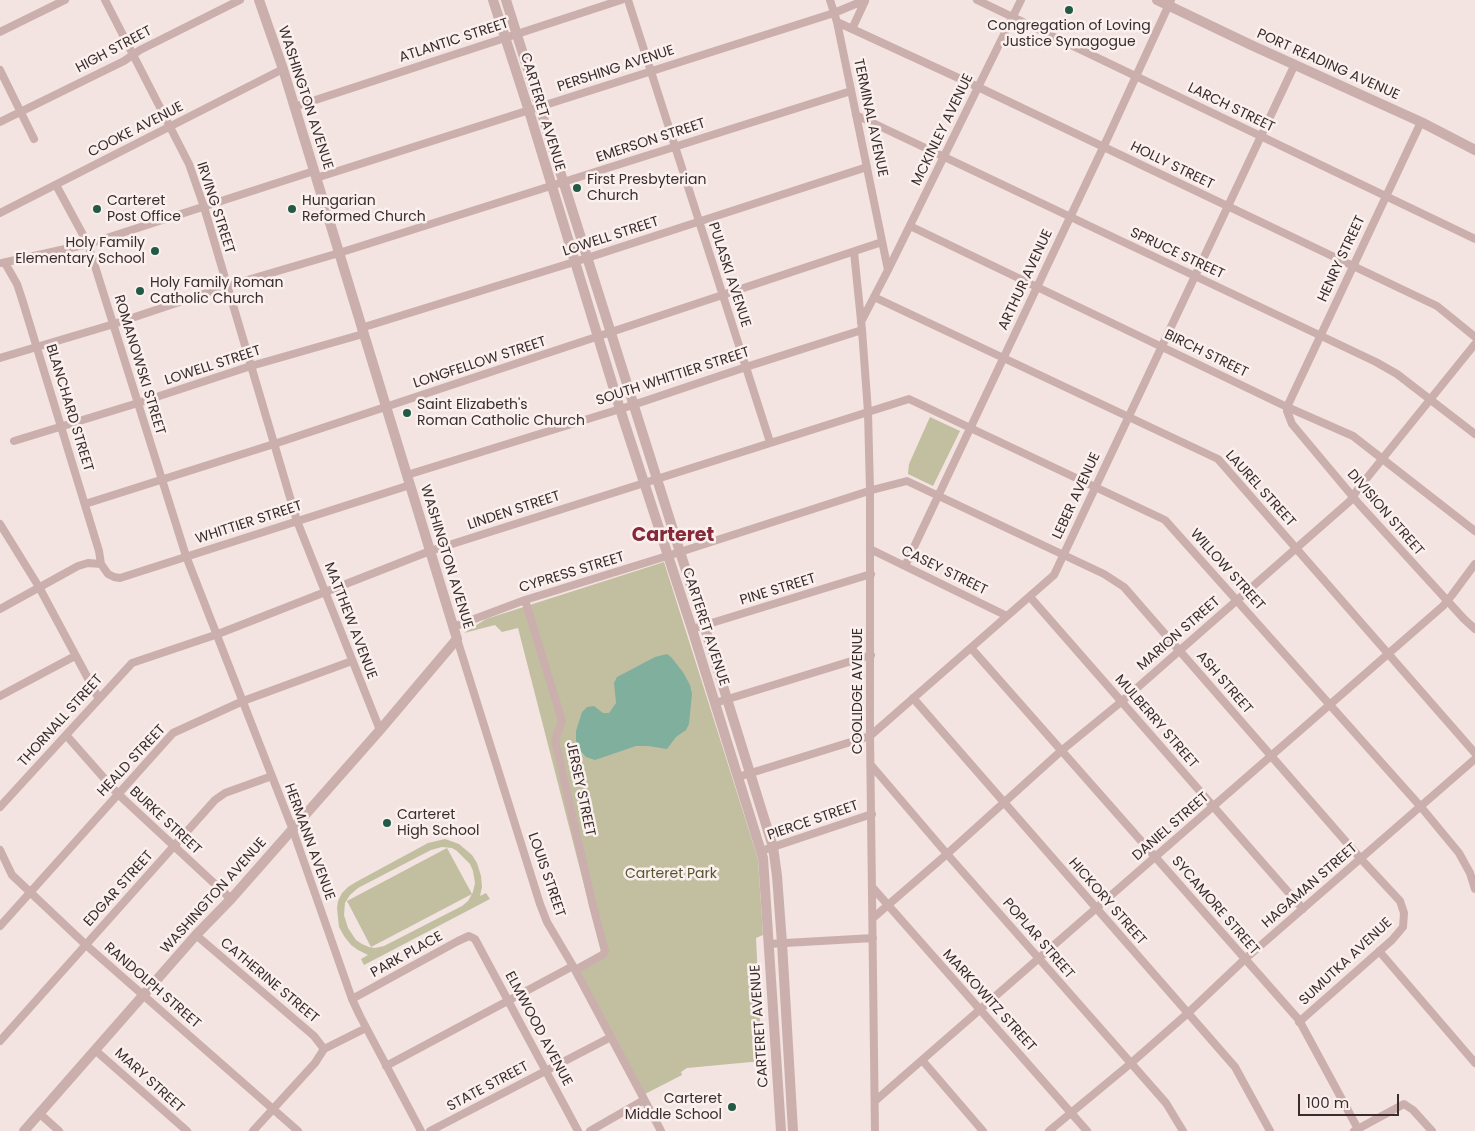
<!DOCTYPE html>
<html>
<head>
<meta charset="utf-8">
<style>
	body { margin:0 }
	#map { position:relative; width:1475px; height:1131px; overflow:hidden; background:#f3e3e1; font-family:Poppins,sans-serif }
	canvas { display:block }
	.scale { position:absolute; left:1298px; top:1094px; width:101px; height:22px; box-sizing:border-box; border:2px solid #3a2c2d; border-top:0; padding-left:6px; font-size:15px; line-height:18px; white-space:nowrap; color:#3a2c2d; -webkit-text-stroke:4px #faf0ee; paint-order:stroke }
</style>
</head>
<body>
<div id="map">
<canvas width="1475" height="1131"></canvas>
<div class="scale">100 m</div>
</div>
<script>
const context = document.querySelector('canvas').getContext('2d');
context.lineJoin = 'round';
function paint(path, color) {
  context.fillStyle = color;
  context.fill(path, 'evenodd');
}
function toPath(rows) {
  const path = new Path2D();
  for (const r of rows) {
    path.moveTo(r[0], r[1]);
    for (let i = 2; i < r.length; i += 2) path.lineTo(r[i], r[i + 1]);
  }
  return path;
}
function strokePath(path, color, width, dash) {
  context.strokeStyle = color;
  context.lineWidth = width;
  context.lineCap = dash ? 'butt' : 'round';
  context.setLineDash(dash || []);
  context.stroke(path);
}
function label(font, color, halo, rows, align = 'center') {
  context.font = font + ' Poppins,sans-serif';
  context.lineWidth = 5;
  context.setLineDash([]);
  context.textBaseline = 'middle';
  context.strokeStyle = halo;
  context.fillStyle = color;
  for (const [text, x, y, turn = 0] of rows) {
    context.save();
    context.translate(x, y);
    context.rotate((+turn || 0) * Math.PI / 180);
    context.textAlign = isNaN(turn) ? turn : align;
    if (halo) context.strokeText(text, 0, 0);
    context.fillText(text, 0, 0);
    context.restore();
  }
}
paint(toPath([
	[930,417,960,431,933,486,908,474,909,464],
	[664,562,758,859,763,935,756,938,762,1061,687,1068,681,1072,682,1075,643,1095,573,967,601,951,518,628,502,632,495,625,464,633,486,619],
	[445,839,459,844,472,855,477,863,481,876,482,887,480,896,486,893,490,899,364,965,361,959,368,955,358,950,351,945,344,936,339,927,337,908,338,901,342,893,348,887,356,882,428,843],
	[442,847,452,848,457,851,470,864,473,871,475,883,473,892,468,901,462,906,384,946,375,948,369,947,362,944,356,940,348,928,344,915,345,903,350,895,358,888,431,850],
	[447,848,472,894,371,947,347,901]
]), '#c2bfa1');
paint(toPath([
	[667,654,671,657,683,672,690,685,692,694,689,724,686,730,676,737,667,749,648,746,636,746,595,760,586,757,578,748,576,742,576,731,582,712,587,707,594,706,603,713,609,713,616,703,614,683,617,677,655,657]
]), '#81af9e');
strokePath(toPath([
	[105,0,189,164,204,207,297,521,380,730],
	[628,0,770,442],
	[830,0,837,22,888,270,861,322],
	[977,0,1475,239],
	[837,22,978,87,1437,306,1475,337],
	[852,29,865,1],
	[0,32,65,0],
	[0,70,34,139],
	[294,107,621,0],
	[856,115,1376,362,1397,374,1475,434],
	[0,122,124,61,140,50,240,0],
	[1421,122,1287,407,1287,411,1292,424,1359,504,1464,619,1475,629],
	[316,178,834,13,865,0],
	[56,185,88,244,186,556,291,825,352,999,360,1016,421,1131],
	[0,213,283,69],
	[910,226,1287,407,1353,436,1475,531],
	[854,252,862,330,868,412,870,490,870,736,875,1131],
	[2,263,88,244,314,171],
	[5,263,17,284,22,299,99,551,101,564,108,574,114,577,120,578,410,485],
	[888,270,1021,0],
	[874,297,1218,459,1475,753],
	[361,328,587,258,867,167],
	[0,358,114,324,227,286,339,253,851,91],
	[14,441,138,403,251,366,363,334],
	[407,475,633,405,746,367,862,330],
	[85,504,274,444,882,242],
	[0,524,39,587,99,699],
	[870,549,1007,616],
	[905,566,1109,135,1171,0],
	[1030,597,1303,909],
	[525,600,562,721,555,740,593,906,605,951,603,955,575,970],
	[0,609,78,566,88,563,101,564],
	[453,627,525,600,680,552,872,490,907,481,1104,574,1124,587,1361,859,1400,901,1404,913,1403,927,1392,940,1299,1022],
	[692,629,871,574],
	[457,639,540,904,547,922,573,966,661,1131],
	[971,648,1299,1020,1358,1129],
	[0,696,75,656],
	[913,698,1235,1067,1270,1131],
	[715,703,871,655],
	[66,735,118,794,231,899],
	[871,765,947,854,1166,1103,1183,1131],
	[738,777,870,736,1054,575,1295,64],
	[0,807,132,663,218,634,430,551,909,399,1165,520,1421,807,1459,853,1470,873,1475,889],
	[0,850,12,875,86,945,298,1131],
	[761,851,872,814],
	[873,888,1087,1131],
	[873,918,947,854,1061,751,1121,702,1350,501,1358,489,1475,344],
	[0,926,173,733,243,701,352,661],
	[196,935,314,1036,324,1049],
	[768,944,873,938],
	[1379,951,1475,1063],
	[352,999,458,941,469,936,475,939,578,1131],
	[0,1041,215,800,225,793,272,776],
	[95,1050,187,1131],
	[922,1060,983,1131],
	[386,1066,573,966],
	[875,1101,1443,606,1452,595,1475,564],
	[39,1113,59,1131],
	[253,1131,315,1063,324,1049,366,1028],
	[430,1131,611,1037],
	[590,1131,644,1100],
	[1049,1131,1130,1064,1188,1013,1245,959,1475,759],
	[1354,1131,1404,1104,1413,1110,1432,1131]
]), '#cbafad', 8);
strokePath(toPath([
	[493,0,529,111,620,409,692,629,763,858,781,1131],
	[506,0,680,552,704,625,773,847,777,876,782,943,793,1131],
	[1157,0,1251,45,1421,122,1475,150],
	[24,1131,196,935,231,899,380,730,457,639,283,69,259,0]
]), '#cbafad', 10);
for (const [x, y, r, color] of [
	[1069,10,5,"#225a46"],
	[577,188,5,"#225a46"],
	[97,209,5,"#225a46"],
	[292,209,5,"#225a46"],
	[155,251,5,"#225a46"],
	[140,291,5,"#225a46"],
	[407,413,5,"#225a46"],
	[387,823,5,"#225a46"],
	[732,1107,5,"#225a46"]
]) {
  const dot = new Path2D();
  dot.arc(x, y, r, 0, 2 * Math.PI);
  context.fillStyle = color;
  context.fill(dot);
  strokePath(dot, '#faf0ee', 2);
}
label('14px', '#3a2c2d', '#faf0ee', [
	["Congregation of Loving",1069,26,"center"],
	["Justice Synagogue",1069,42,"center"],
	["First Presbyterian",587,180],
	["Church",587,196],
	["Carteret",107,201],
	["Post Office",107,217],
	["Hungarian",302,201],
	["Reformed Church",302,217],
	["Holy Family",145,243,"right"],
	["Elementary School",145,259,"right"],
	["Holy Family Roman",150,283],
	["Catholic Church",150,299],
	["Saint Elizabeth's",417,405],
	["Roman Catholic Church",417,421],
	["Carteret",397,815],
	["High School",397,831],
	["Carteret",722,1099,"right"],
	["Middle School",722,1115,"right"]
], 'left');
label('14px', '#3a2c2d', '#faf0ee', [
	["ATLANTIC STREET",454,41,-18],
	["HIGH STREET",114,50,-28],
	["PORT READING AVENUE",1328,65,24],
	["PERSHING AVENUE",616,69,-18],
	["WASHINGTON AVENUE",305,98,72],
	["LARCH STREET",1231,108,26],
	["CARTERET AVENUE",542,112,73],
	["TERMINAL AVENUE",870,118,78],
	["COOKE AVENUE",136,130,-27],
	["MCKINLEY AVENUE",943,130,-64],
	["EMERSON STREET",651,141,-18],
	["HOLLY STREET",1172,166,26],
	["IRVING STREET",215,208,72],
	["LOWELL STREET",611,237,-18],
	["SPRUCE STREET",1177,254,25],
	["HENRY STREET",1342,259,-65],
	["PULASKI AVENUE",729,275,72],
	["ARTHUR AVENUE",1026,280,-65],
	["BIRCH STREET",1206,354,26],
	["LONGFELLOW STREET",480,363,-18],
	["ROMANOWSKI STREET",139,365,73],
	["LOWELL STREET",213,366,-18],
	["SOUTH WHITTIER STREET",673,377,-18],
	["BLANCHARD STREET",69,408,73],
	["LAUREL STREET",1260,489,48],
	["LEBER AVENUE",1077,496,-65],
	["LINDEN STREET",514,511,-18],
	["DIVISION STREET",1385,513,49],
	["WHITTIER STREET",249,523,-18],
	["WASHINGTON AVENUE",446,557,73],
	["WILLOW STREET",1227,570,48],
	["CASEY STREET",944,571,26],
	["CYPRESS STREET",572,573,-17],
	["PINE STREET",778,590,-17],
	["MATTHEW AVENUE",350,621,69],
	["CARTERET AVENUE",705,627,72],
	["MARION STREET",1179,634,-41],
	["ASH STREET",1224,683,49],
	["COOLIDGE AVENUE",858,691,-90],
	["THORNALL STREET",61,721,-48],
	["MULBERRY STREET",1156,722,49],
	["HEALD STREET",132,761,-47],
	["JERSEY STREET",580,789,78],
	["BURKE STREET",165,821,43],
	["PIERCE STREET",813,821,-19],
	["DANIEL STREET",1171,827,-41],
	["HERMANN AVENUE",309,842,70],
	["LOUIS STREET",546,875,71],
	["HAGAMAN STREET",1310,886,-41],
	["EDGAR STREET",119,889,-48],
	["WASHINGTON AVENUE",214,896,-48],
	["HICKORY STREET",1107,902,49],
	["SYCAMORE STREET",1215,906,49],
	["POPLAR STREET",1038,939,49],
	["PARK PLACE",407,955,-29],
	["SUMUTKA AVENUE",1346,962,-43],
	["CATHERINE STREET",269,981,40],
	["RANDOLPH STREET",152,986,41],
	["MARKOWITZ STREET",989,1001,48],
	["CARTERET AVENUE",760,1026,-94],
	["ELMWOOD AVENUE",538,1029,62],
	["MARY STREET",149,1081,42],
	["STATE STREET",488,1087,-28]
]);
label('14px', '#575530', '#faf0ee', [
	["Carteret Park",671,874]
]);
label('bold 19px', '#852838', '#faf0ee', [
	["Carteret",673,536]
]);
</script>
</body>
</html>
